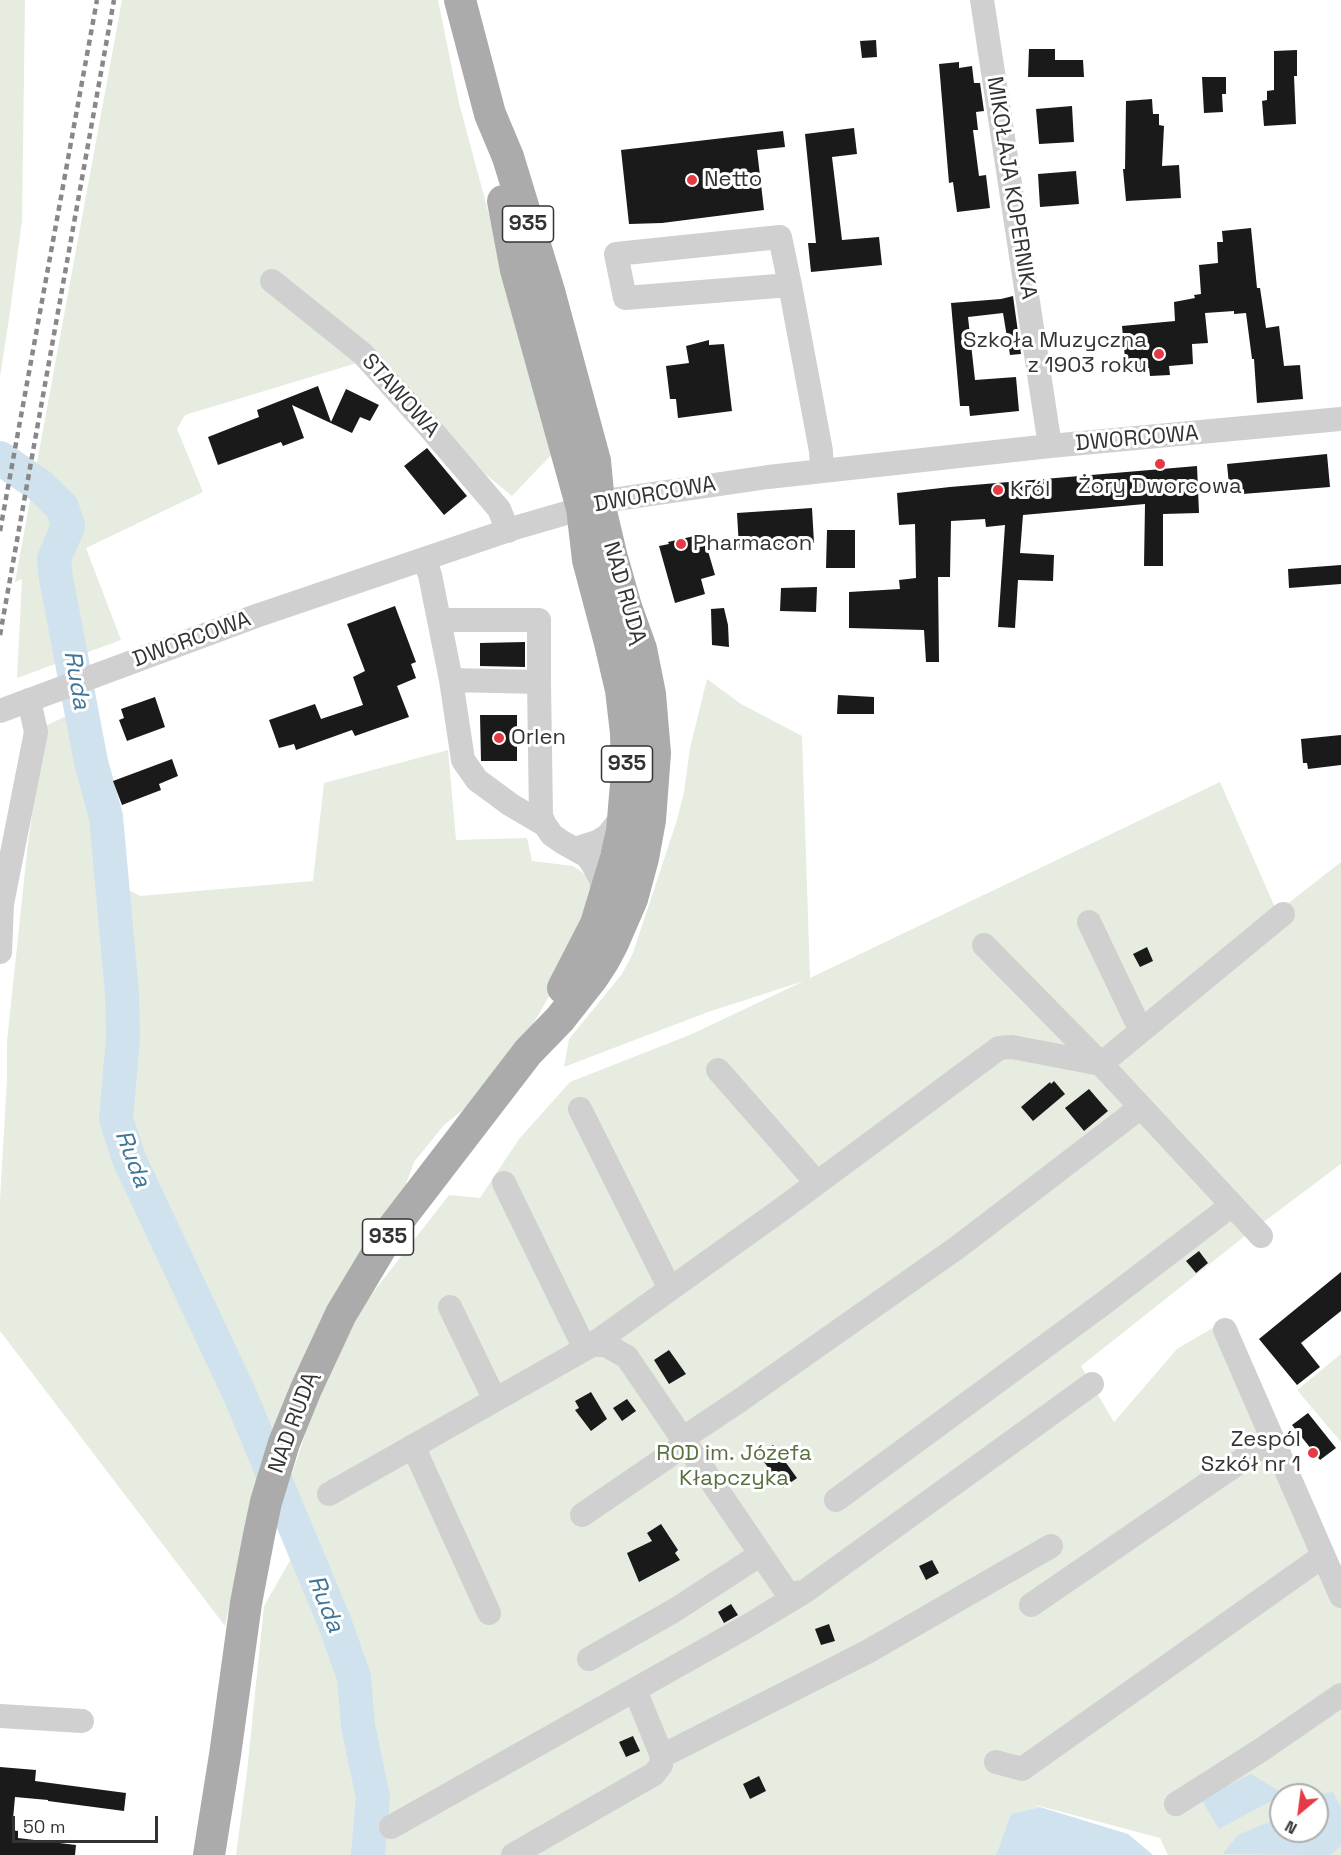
<!DOCTYPE html>
<html>
<head>
<meta charset="utf-8">
<style>
	body { margin:0 }
	#map { position:relative; width:1341px; height:1855px; overflow:hidden; background:#fff; font-family:"Space Grotesk",sans-serif }
	canvas { display:block }
	.north { position:absolute; left:1269px; top:1783px; width:60px; height:60px; box-sizing:border-box; background:#fff; border:2px solid #adadad; border-radius:50%; rotate:209deg; font-size:16px; font-weight:700; line-height:24px; text-align:center; color:#333 }
	.north::after { content:''; display:block; margin:auto; width:21px; height:27px; background:#e63946; clip-path:polygon(50% 0,100% 100%,50% 72%,0 100%) }
	.scale { position:absolute; left:12px; top:1816px; width:146px; height:27px; box-sizing:border-box; border:3px solid #333; border-top:0; padding-left:8px; font-size:18px; line-height:21px; white-space:nowrap; color:#333; -webkit-text-stroke:4px #fff; paint-order:stroke }
</style>
</head>
<body>
<div id="map">
<canvas width="1341" height="1855"></canvas>
<div class="north">N</div>
<div class="scale">50 m</div>
</div>
<script>
const context = document.querySelector('canvas').getContext('2d');
context.lineJoin = 'round';
function paint(path, color) {
  context.fillStyle = color;
  context.fill(path, 'evenodd');
}
function toPath(rows) {
  const path = new Path2D();
  for (const r of rows) {
    path.moveTo(r[0], r[1]);
    for (let i = 2; i < r.length; i += 2) path.lineTo(r[i], r[i + 1]);
  }
  return path;
}
function strokePath(path, color, width, dash) {
  context.strokeStyle = color;
  context.lineWidth = width;
  context.lineCap = dash ? 'butt' : 'round';
  context.setLineDash(dash || []);
  context.stroke(path);
}
function label(font, color, halo, rows, align = 'center') {
  context.font = font + ' "Space Grotesk",sans-serif';
  context.lineWidth = 6;
  context.setLineDash([]);
  context.textBaseline = 'middle';
  context.strokeStyle = halo;
  context.fillStyle = color;
  for (const [text, x, y, turn = 0] of rows) {
    context.save();
    context.translate(x, y);
    context.rotate((+turn || 0) * Math.PI / 180);
    context.textAlign = isNaN(turn) ? turn : align;
    if (halo) context.strokeText(text, 0, 0);
    context.fillText(text, 0, 0);
    context.restore();
  }
}
paint(toPath([
	[0,0,25,0,22,220,10,312,0,377],
	[122,0,438,0,459,103,553,453,512,496,484,473,380,356,185,415,177,429,203,492,86,548,121,640,17,678,22,579,15,582],
	[707,679,741,704,802,736,810,978,1220,782,1277,912,1341,862,1341,1164,1245,1236,1081,1366,1114,1422,1177,1349,1228,1319,1341,1587,1341,1855,1168,1855,1160,1838,1032,1804,1040,1807,1011,1814,996,1855,236,1855,247,1772,264,1606,308,1529,290,1480,316,1401,364,1304,449,1195,480,1198,519,1139,570,1082,692,1034,804,981,708,1012,564,1067,569,1039,622,974,633,953,677,820,684,792,690,748],
	[1281,1795,1317,1795,1317,1831,1281,1831],
	[73,713,96,811,99,874,140,896,313,881,324,783,448,750,456,840,527,838,532,861,573,866,586,875,594,896,563,972,525,1038,483,1094,444,1125,414,1162,399,1203,253,1491,225,1626,0,1331,0,1200,7,1079,7,1041,28,843,45,726],
	[1341,1354,1341,1442,1297,1390]
]), '#e6ecdf');
paint(toPath([
	[1251,1774,1284,1794,1219,1829,1201,1799],
	[1333,1792,1341,1807,1341,1846,1330,1855,1223,1854,1238,1835,1281,1817,1281,1831,1317,1831,1317,1795,1311,1795],
	[1040,1807,1128,1834,1153,1855,996,1855,1011,1814]
]), '#cfe2ee');
strokePath(toPath([
	[0,458,39,485,62,507,68,526,54,559,56,578,91,762,106,817,122,993,123,1038,116,1119,129,1159,240,1395,334,1621,354,1677,358,1726,373,1797,368,1855]
]), '#cfe2ee', 34);
paint(toPath([
	[876,40,877,57,862,58,860,41],
	[1029,49,1055,49,1055,60,1083,60,1084,77,1028,77],
	[1297,50,1297,76,1294,76,1296,124,1264,126,1262,101,1267,100,1267,91,1274,90,1274,51],
	[959,62,959,68,972,66,974,83,980,83,984,111,976,112,978,130,973,130,979,176,986,175,990,208,957,212,953,182,949,183,939,64],
	[1202,77,1226,77,1226,94,1222,94,1223,112,1204,113],
	[1152,99,1153,114,1159,114,1159,125,1164,126,1162,166,1179,165,1181,198,1126,201,1123,169,1125,169,1126,101],
	[1072,106,1074,142,1039,144,1036,109],
	[854,128,857,154,832,157,842,240,879,237,882,265,811,272,808,243,816,243,805,134],
	[783,131,785,147,757,150,764,210,662,223,629,224,621,150],
	[1076,171,1079,204,1040,207,1038,174],
	[1251,228,1257,288,1260,288,1266,328,1279,326,1284,366,1300,365,1303,399,1257,403,1254,359,1252,359,1246,313,1234,314,1234,311,1205,313,1208,343,1192,344,1193,364,1169,366,1170,375,1150,376,1149,368,1126,369,1122,326,1175,321,1174,302,1195,298,1194,295,1201,294,1199,265,1218,263,1217,242,1223,242,1222,231],
	[1013,296,1021,354,1010,355,1003,313,968,317,975,380,1016,377,1019,411,970,416,969,406,960,406,951,303,1001,299],
	[709,340,709,345,724,344,732,411,678,418,676,399,670,399,666,366,689,363,686,346],
	[318,386,331,422,346,389,379,405,370,421,360,417,352,433,292,405,304,438,283,446,281,442,218,465,208,437,259,417,257,410],
	[427,448,467,496,444,515,404,466],
	[1327,454,1330,487,1230,495,1227,464],
	[1197,466,1199,513,1163,514,1163,566,1144,566,1145,504,1023,515,1020,553,1054,555,1053,581,1018,580,1015,628,998,627,1005,525,986,527,985,519,951,521,950,577,938,577,939,662,926,662,924,630,849,628,849,592,900,589,899,580,916,578,915,524,899,525,897,493,950,487],
	[812,508,814,543,739,548,737,513],
	[827,530,855,530,855,568,826,568],
	[703,534,715,575,701,579,705,594,675,603,659,546,669,544,668,542],
	[1341,565,1341,584,1289,588,1288,569],
	[817,587,816,612,780,611,781,588],
	[395,606,416,662,411,664,416,678,397,686,409,717,355,736,352,730,296,750,294,744,279,748,269,720,315,704,321,719,363,705,353,677,365,671,347,624],
	[724,608,728,625,729,647,712,645,711,609],
	[525,642,525,667,480,666,480,643],
	[838,695,874,697,874,714,837,714],
	[155,697,165,727,127,741,119,720,124,718,121,709],
	[480,715,517,715,517,761,481,761],
	[1341,735,1341,765,1308,769,1307,763,1303,763,1301,739],
	[172,759,178,776,159,784,161,790,122,805,113,781],
	[1147,947,1153,961,1140,967,1133,954],
	[1054,1081,1065,1094,1033,1121,1021,1107,1050,1082,1051,1084],
	[1089,1089,1108,1111,1084,1131,1065,1108],
	[1199,1251,1208,1263,1196,1273,1186,1261],
	[1341,1272,1341,1311,1301,1343,1320,1367,1297,1385,1259,1339],
	[669,1350,686,1374,669,1384,654,1360],
	[591,1392,607,1419,591,1431,575,1410,579,1408,575,1401],
	[627,1399,636,1411,622,1421,613,1408],
	[1308,1413,1336,1448,1320,1460,1292,1425],
	[773,1445,797,1478,783,1488,759,1455],
	[661,1524,678,1550,675,1553,680,1560,639,1582,627,1553,652,1541,647,1533],
	[932,1560,939,1573,926,1580,919,1566],
	[731,1604,738,1615,724,1623,718,1612],
	[829,1624,835,1641,821,1645,815,1629],
	[633,1736,640,1751,626,1757,619,1742],
	[0,1767,36,1770,35,1781,126,1793,124,1811,48,1801,48,1800,15,1797,12,1830,18,1831,18,1838,76,1845,75,1855,0,1855],
	[759,1776,766,1791,750,1799,743,1784]
]), '#1a1a1a');
strokePath(toPath([
	[982,0,1050,446],
	[272,281,363,354,428,426,499,509,508,531],
	[790,285,625,298,616,254,780,237,790,285,821,451,822,471],
	[424,559,430,575,451,680,463,760,477,780,511,805,545,825],
	[439,620,539,620,539,682],
	[451,680,539,682,541,816,545,825,552,835,562,842,587,856,594,866,601,880,604,900],
	[0,711,256,616,518,527,611,500,768,477,1050,446,1341,419],
	[575,849,597,842,608,835,623,816],
	[1089,922,1141,1031],
	[984,945,1101,1064],
	[0,952,2,904,36,732,29,700],
	[718,1070,817,1183],
	[580,1109,670,1289],
	[504,1183,585,1349],
	[1261,1236,1101,1064,1283,914],
	[450,1307,495,1400],
	[1225,1330,1341,1596],
	[592,1345,606,1345,627,1357,788,1594,804,1592,1092,1384],
	[682,1439,739,1401,958,1247,1141,1107],
	[413,1446,489,1613],
	[329,1494,592,1345,782,1209,999,1048,1012,1047,1101,1064],
	[836,1500,1104,1303,1232,1205],
	[582,1515,686,1444],
	[1031,1605,1273,1439],
	[589,1659,675,1610,761,1554],
	[0,1716,82,1721],
	[662,1756,867,1652,1051,1546],
	[996,1762,1022,1769,1323,1556],
	[1176,1804,1261,1750,1341,1695],
	[391,1827,746,1627,804,1592],
	[513,1855,654,1774,661,1765,662,1756,635,1690]
]), '#d0d0d0', 24);
strokePath(toPath([
	[503,201,516,270,582,508,588,560,610,643,621,690,626,733,627,772,622,831,616,858,596,924,563,988],
	[209,1855,225,1755,246,1603,259,1535,266,1502,284,1443,306,1389,341,1314,392,1229,528,1052,560,1019,593,977,604,960,613,943,632,899,643,858,650,820,655,753,650,694,641,649,626,607,611,554,599,503,595,461,549,291,508,157,490,114,460,0]
]), '#ababab', 32);
strokePath(toPath([
	[0,531,97,0],
	[0,635,114,0]
]), '#888', 4.5, [6, 4.5]);
for (const [x, y, r, color] of [
	[692,180,6,"#e63946"],
	[1159,354,6,"#e63946"],
	[1160,464,6,"#e63946"],
	[998,490,6,"#e63946"],
	[681,544,6,"#e63946"],
	[499,738,6,"#e63946"],
	[1313,1453,6,"#e63946"]
]) {
  const dot = new Path2D();
  dot.arc(x, y, r, 0, 2 * Math.PI);
  context.fillStyle = color;
  context.fill(dot);
  strokePath(dot, '#fff', 2);
}
for (const [x, y, w] of [
	[528,224,51],
	[627,764,51],
	[388,1237,51]
]) {
  const box = new Path2D();
  box.roundRect(x - w / 2, y - 18, w, 36, 4.5);
  context.fillStyle = '#fff';
  context.fill(box);
  strokePath(box, '#333', 1.5);
}
label('bold 21px', '#333', null, [
	["935",528,224],
	["935",627,764],
	["935",388,1237]
]);
label('22px', '#333', '#fff', [
	["Netto",704,180],
	["Szkoła Muzyczna",1147,341,"right"],
	["z 1903 roku",1147,366,"right"],
	["Żory Dworcowa",1160,487,"center"],
	["Król",1010,490],
	["Pharmacon",693,544],
	["Orlen",511,738],
	["Zespól",1301,1440,"right"],
	["Szkół nr 1",1301,1465,"right"]
], 'left');
label('22px', '#333', '#fff', [
	["MIKOŁAJA KOPERNIKA",1011,188,81],
	["STAWOWA",400,396,48],
	["DWORCOWA",1137,439,-5],
	["DWORCOWA",655,495,-10],
	["NAD RUDĄ",624,593,74],
	["DWORCOWA",192,640,-20],
	["NAD RUDĄ",294,1423,-70]
]);
label('22px', '#56703f', '#fff', [
	["ROD im. Józefa",734,1454],
	["Kłapczyka",734,1479]
]);
label('italic 24px', '#3f7597', '#fff', [
	["Ruda",76,680,80],
	["Ruda",132,1159,69],
	["Ruda",325,1604,68]
]);
</script>
</body>
</html>
